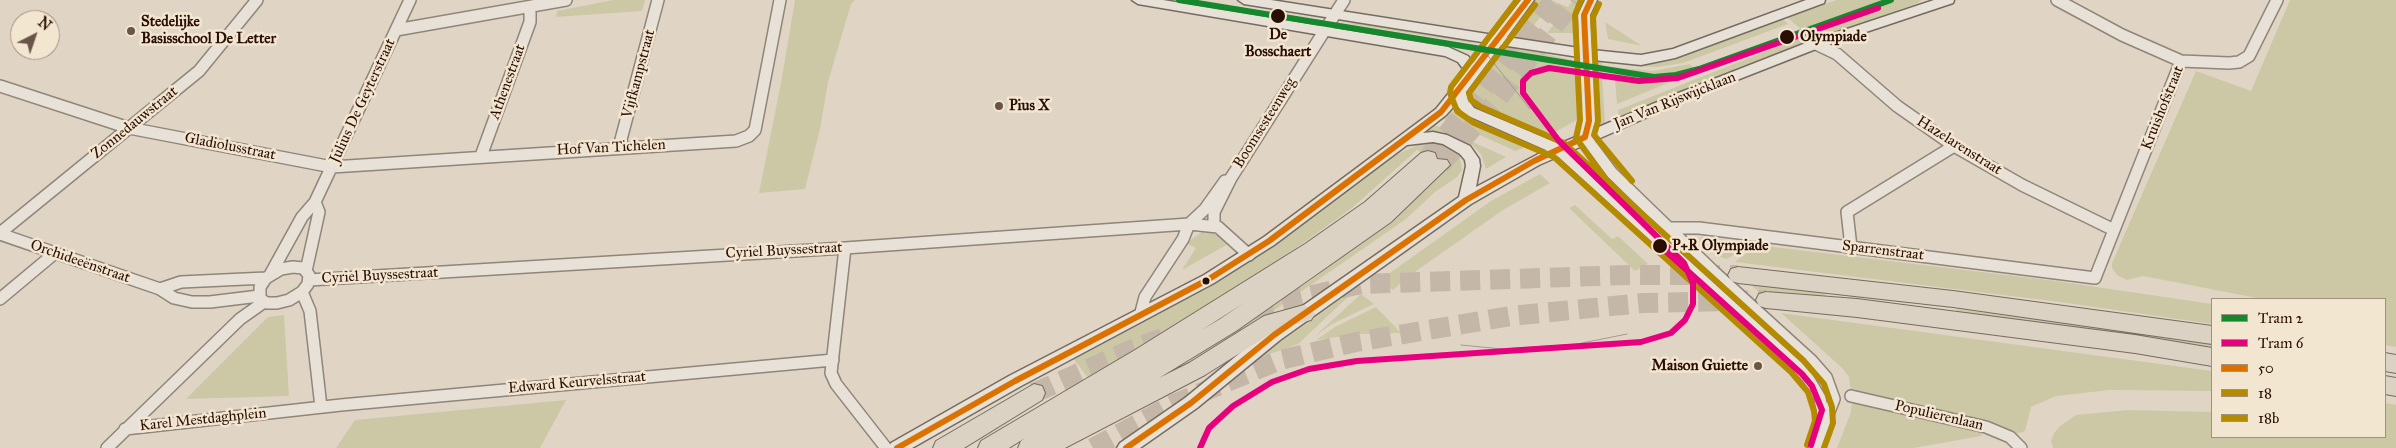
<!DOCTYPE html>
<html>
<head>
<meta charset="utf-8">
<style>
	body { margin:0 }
	#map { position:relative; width:2396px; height:448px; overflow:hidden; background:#e0d5c4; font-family:"IM FELL Great Primer",serif }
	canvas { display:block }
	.legend { position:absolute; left:2211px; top:298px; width:175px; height:140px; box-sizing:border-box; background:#f3e6d1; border:1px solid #a2907f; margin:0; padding:6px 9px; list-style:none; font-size:15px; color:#290e04 }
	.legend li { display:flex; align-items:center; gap:10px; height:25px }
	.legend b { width:25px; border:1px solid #a2907f }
	.north { position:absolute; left:10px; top:10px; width:50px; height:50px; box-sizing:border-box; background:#f3e6d1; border:1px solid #a2907f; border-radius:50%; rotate:41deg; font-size:14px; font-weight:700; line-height:20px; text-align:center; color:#290e04 }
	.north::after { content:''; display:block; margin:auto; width:18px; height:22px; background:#695447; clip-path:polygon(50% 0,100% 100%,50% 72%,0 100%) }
</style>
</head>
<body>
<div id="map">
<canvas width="2396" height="448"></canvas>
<ul class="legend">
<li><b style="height:6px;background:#15882e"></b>Tram 2</li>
<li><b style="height:6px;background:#e6007e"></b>Tram 6</li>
<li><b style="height:6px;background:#db7200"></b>50</li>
<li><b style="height:6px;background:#b48a01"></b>18</li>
<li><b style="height:6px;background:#b48a01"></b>18b</li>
</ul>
<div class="north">N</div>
</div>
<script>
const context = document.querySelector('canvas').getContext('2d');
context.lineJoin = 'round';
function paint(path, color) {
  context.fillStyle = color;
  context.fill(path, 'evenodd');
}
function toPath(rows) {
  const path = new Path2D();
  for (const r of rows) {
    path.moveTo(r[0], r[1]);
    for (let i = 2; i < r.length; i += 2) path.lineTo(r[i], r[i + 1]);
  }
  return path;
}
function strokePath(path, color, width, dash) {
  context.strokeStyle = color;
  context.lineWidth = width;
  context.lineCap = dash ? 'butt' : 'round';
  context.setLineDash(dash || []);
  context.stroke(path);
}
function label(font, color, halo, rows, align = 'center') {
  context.font = font + ' "IM FELL Great Primer",serif';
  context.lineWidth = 5;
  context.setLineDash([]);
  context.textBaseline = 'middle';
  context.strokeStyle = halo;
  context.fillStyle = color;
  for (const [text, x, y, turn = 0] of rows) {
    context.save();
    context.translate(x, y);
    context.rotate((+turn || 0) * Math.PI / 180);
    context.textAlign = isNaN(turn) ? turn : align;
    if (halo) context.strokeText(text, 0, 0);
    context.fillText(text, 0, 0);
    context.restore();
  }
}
paint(toPath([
	[613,0,645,0,642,11,556,17,557,11],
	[795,0,855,0,851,4,828,82,820,129,805,189,759,193,781,83],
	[1535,0,1551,0,1568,7,1573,0,1585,0,1579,13,1578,33,1547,33,1562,14,1547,8,1531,29,1517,25],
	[1837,0,1922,0,1916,4,1813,40,1618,118,1618,110,1807,35,1786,16],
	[2290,0,2396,0,2396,347,2385,345,2385,299,2262,299,2143,276,2127,280,2117,275,2112,268,2112,263,2196,71,2251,91],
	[1782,18,1788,24,1683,63,1658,67,1629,66,1666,61],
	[1353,21,1474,41,1472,43,1351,24],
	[1605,22,1642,46,1608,39],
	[1507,48,1519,48,1572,60,1578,69,1580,115,1577,120,1555,132,1539,132,1475,105,1470,99,1471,88,1495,55,1500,50],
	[1592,59,1601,61,1605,123,1597,126],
	[1690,64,1697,71,1617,104,1614,67,1653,71],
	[1451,111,1529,145,1516,151,1443,119],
	[1435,125,1506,157,1486,169,1481,154,1469,142,1451,133,1427,131],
	[1426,144,1445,148,1460,158,1462,170,1457,177,1435,192,1406,219,1237,336,1167,376,1310,281,1398,214,1448,167,1417,150,1352,208,1271,266,1088,378,1073,358,1176,304,1256,257,1395,155,1418,145],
	[1540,174,1550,183,1503,210,1409,276,1393,290,1380,280,1491,201],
	[1575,205,1612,239,1618,236,1648,264,1635,271,1569,208],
	[1202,232,1215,233,1228,244,1182,270,1196,248,1186,243],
	[1702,237,1748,243,1750,244,1727,259,1716,256,1699,240],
	[1757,245,2056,281,2212,304,2212,324,2060,302,1735,262],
	[1747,282,1824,293,1826,296,1758,291],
	[1361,294,1374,304,1332,324,1314,337],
	[1347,295,1349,296,1298,344,1264,356,1263,354],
	[1376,307,1401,333,1357,334,1316,340,1335,327],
	[1957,309,2212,343,2212,347,1955,313],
	[1781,313,2212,371,2212,391,2110,390,2056,396,2031,407,2025,431,2016,434,1980,419,1983,433,1981,436,1914,448,1837,448,1851,412,1852,401,1849,377,1842,368],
	[284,315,289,396,186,399,268,317],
	[566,400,540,448,336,448,355,420],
	[2385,403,2396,405,2396,448,2053,448,2051,441,2054,433,2060,426,2076,415,2128,410,2212,412,2212,437,2385,437]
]), '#ccc8a6');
strokePath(toPath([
	[1428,158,1554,0],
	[1440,165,1496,101,1574,0],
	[1196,327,1233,313,1361,284,1628,275,1738,275],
	[1034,393,1133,349,1166,337],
	[1093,448,1174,404,1280,360,1356,342,1511,316,1643,303,1766,300]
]), '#c5b7a7', 20, [20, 10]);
const minor = toPath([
	[2057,0,2122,35,2181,61,2229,63,2239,62,2249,56,2277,0],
	[396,30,566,0],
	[1816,44,1837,54,1897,106,1954,146,2022,185,2114,230],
	[0,86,129,128,332,167,736,141,749,136,755,130,780,0],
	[1585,137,1612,173,1713,271,1812,361,1826,377,1834,399,1815,448],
	[619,147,658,0],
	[1559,150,1797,366,1808,378,1820,398,1824,421],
	[481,156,530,22,530,7],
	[1214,226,1214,212,1231,178,1344,0],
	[1670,228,1699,228,2095,278,2181,61],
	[0,233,199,71,257,0],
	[0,234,160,289,174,298,192,302,210,302,259,296],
	[1851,247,1847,212,1954,146],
	[845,248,831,373,836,384,886,448],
	[293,267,303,268,309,275,308,284,302,292,289,300,277,303,267,303,260,299,260,287,266,278,281,269,293,267],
	[306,271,319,212,315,202],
	[270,275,302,217,315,202,410,0],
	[309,280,845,248,1189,224,1218,227,1249,255],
	[160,289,181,282,266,278],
	[302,292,310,311,321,407],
	[0,299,55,253],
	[1140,316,1145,297,1183,239,1189,224,1205,209,1225,181],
	[1851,396,1986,427,2010,437,2021,448],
	[125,429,341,405,833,360],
	[107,448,240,319,264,302]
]);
const secondary = toPath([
	[1132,0,1163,0,1448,47,1468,56,1473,63,1488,43,1244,4,1238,0,1271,0,1494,35,1521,0,1534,0,1507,37,1579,48,1578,15,1585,0,1597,0,1590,15,1592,50,1641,55,1673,49,1806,0,1825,0,1824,3,1675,58,1641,65,1593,60,1596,121,1594,129,1681,92,1811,41,1934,0,1954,0,1953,3,1821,47,1691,98,1539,165,1471,204,1280,340,1197,408,1140,448,1117,448,1120,443,1185,398,1268,330,1459,197,1466,166,1465,160,1460,154,1443,144,1433,142,1407,145,1274,245,1214,283,1021,386,912,448,888,448,891,443,1009,376,1204,275,1264,237,1436,109,1464,74,1464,70,1458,62,1445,56,1138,4,1132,0],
	[1501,45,1579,57,1582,121,1578,136,1559,144,1474,108,1468,100,1466,92,1501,45],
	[1456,104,1464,114,1546,150,1476,187,1480,166,1479,159,1470,146,1447,135,1433,132,1423,133,1446,115,1456,104]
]);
const motorway = toPath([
	[1428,151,1435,153,1437,159,1447,160,1450,165,1391,222,1236,331,1159,378,1189,363,1264,316,1304,305,1311,308,1315,314,1311,320,1278,329,1205,375,1065,448,1018,448,1021,441,1025,438,1009,448,978,448,981,441,1135,350,1305,244,1365,202,1421,153,1428,151],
	[1244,303,1220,319,1200,331,1244,303],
	[1738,267,1953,291,2212,326,2212,344,1953,307,1738,283,1731,281,1728,275,1731,269,1738,267],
	[1766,292,1857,299,2135,335,2212,348,2212,366,2135,353,1857,317,1766,308,1759,306,1756,300,1759,294,1766,292],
	[2385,353,2396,355,2396,373,2385,371,2385,353],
	[2385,376,2396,378,2396,396,2385,394,2385,376],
	[1034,384,1042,386,1045,393,1042,400,964,448,933,448,936,441,1034,384]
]);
strokePath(minor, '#8f857a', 14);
strokePath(secondary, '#756b61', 3);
strokePath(motorway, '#756b61', 2);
strokePath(minor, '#e7e1d8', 11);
paint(secondary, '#e7e1d8');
paint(motorway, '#dbd2c3');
strokePath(toPath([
	[1458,43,1478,50,1489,57,1530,109],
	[1461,345,1502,349,1577,344,1627,334]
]), '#a29a93', 1);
strokePath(toPath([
	[897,448,1015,381,1209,279,1269,241,1441,112,1528,0],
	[1126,448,1191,403,1274,335,1466,200,1534,161,1585,137,1589,121,1584,15,1591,0]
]), '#db7200', 6);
strokePath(toPath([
	[1517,0,1451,87,1450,93,1457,111,1474,123,1554,157,1791,372,1808,392,1814,411,1815,421,1807,445],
	[1581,0,1575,15,1580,120,1576,138,1605,178,1620,193]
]), '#b48a01', 6);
strokePath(toPath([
	[1599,4,1593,17,1598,121,1594,135,1632,181],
	[1535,5,1469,93,1471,100,1481,107,1564,143,1803,360,1824,384,1832,407,1833,423,1824,448]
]), '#b48a01', 6);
strokePath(toPath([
	[1179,0,1654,77,1676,75,1699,69,1891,0]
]), '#15882e', 6);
strokePath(toPath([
	[1660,246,1802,374,1812,386,1822,410,1811,445],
	[1200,448,1209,428,1233,406,1272,382,1309,369,1357,361,1641,342,1671,333,1685,320,1693,304,1693,283,1684,263,1559,141,1523,93,1523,81,1531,73,1549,68,1639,81,1678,78,1878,8]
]), '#e6007e', 6);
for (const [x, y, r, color] of [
	[1278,16,8,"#290e04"],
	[131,31,5,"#695447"],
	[1787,37,8,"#290e04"],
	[999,106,5,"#695447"],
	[1660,246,8,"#290e04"],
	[1206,281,4.5,"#290e04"],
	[1758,366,5,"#695447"]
]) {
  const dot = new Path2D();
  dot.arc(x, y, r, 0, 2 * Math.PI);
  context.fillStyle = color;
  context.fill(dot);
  strokePath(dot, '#f3e6d1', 2);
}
label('bold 15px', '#290e04', '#f3e6d1', [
	["Stedelijke",141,22],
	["Basisschool De Letter",141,39],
	["Pius X",1009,106],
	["Maison Guiette",1748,366,"right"]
], 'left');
label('bold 15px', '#290e04', '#f3e6d1', [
	["De",1278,35,"center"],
	["Bosschaert",1278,52,"center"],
	["Olympiade",1800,37],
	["P+R Olympiade",1672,246]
], 'left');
label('15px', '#290e04', '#f3e6d1', [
	["Vijfkampstraat",639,74,-75],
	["Athenestraat",508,82,-70],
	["Julius De Geyterstraat",363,101,-65],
	["Jan Van Rijswijcklaan",1675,101,-22],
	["Kruishofstraat",2163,108,-68],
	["Zonnedauwstraat",135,123,-39],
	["Boomsesteenweg",1265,123,-58],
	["Hazelarenstraat",1959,146,32],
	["Gladiolusstraat",230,147,11],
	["Hof Van Tichelen",611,148,-3],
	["Cyriel Buyssestraat",784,251,-3],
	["Sparrenstraat",1883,251,7],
	["Orchideeënstraat",80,262,19],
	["Cyriel Buyssestraat",380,276,-3],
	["Edward Keurvelsstraat",577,383,-5],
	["Populierenlaan",1939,416,13],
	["Karel Mestdaghplein",203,420,-6]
]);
</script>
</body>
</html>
